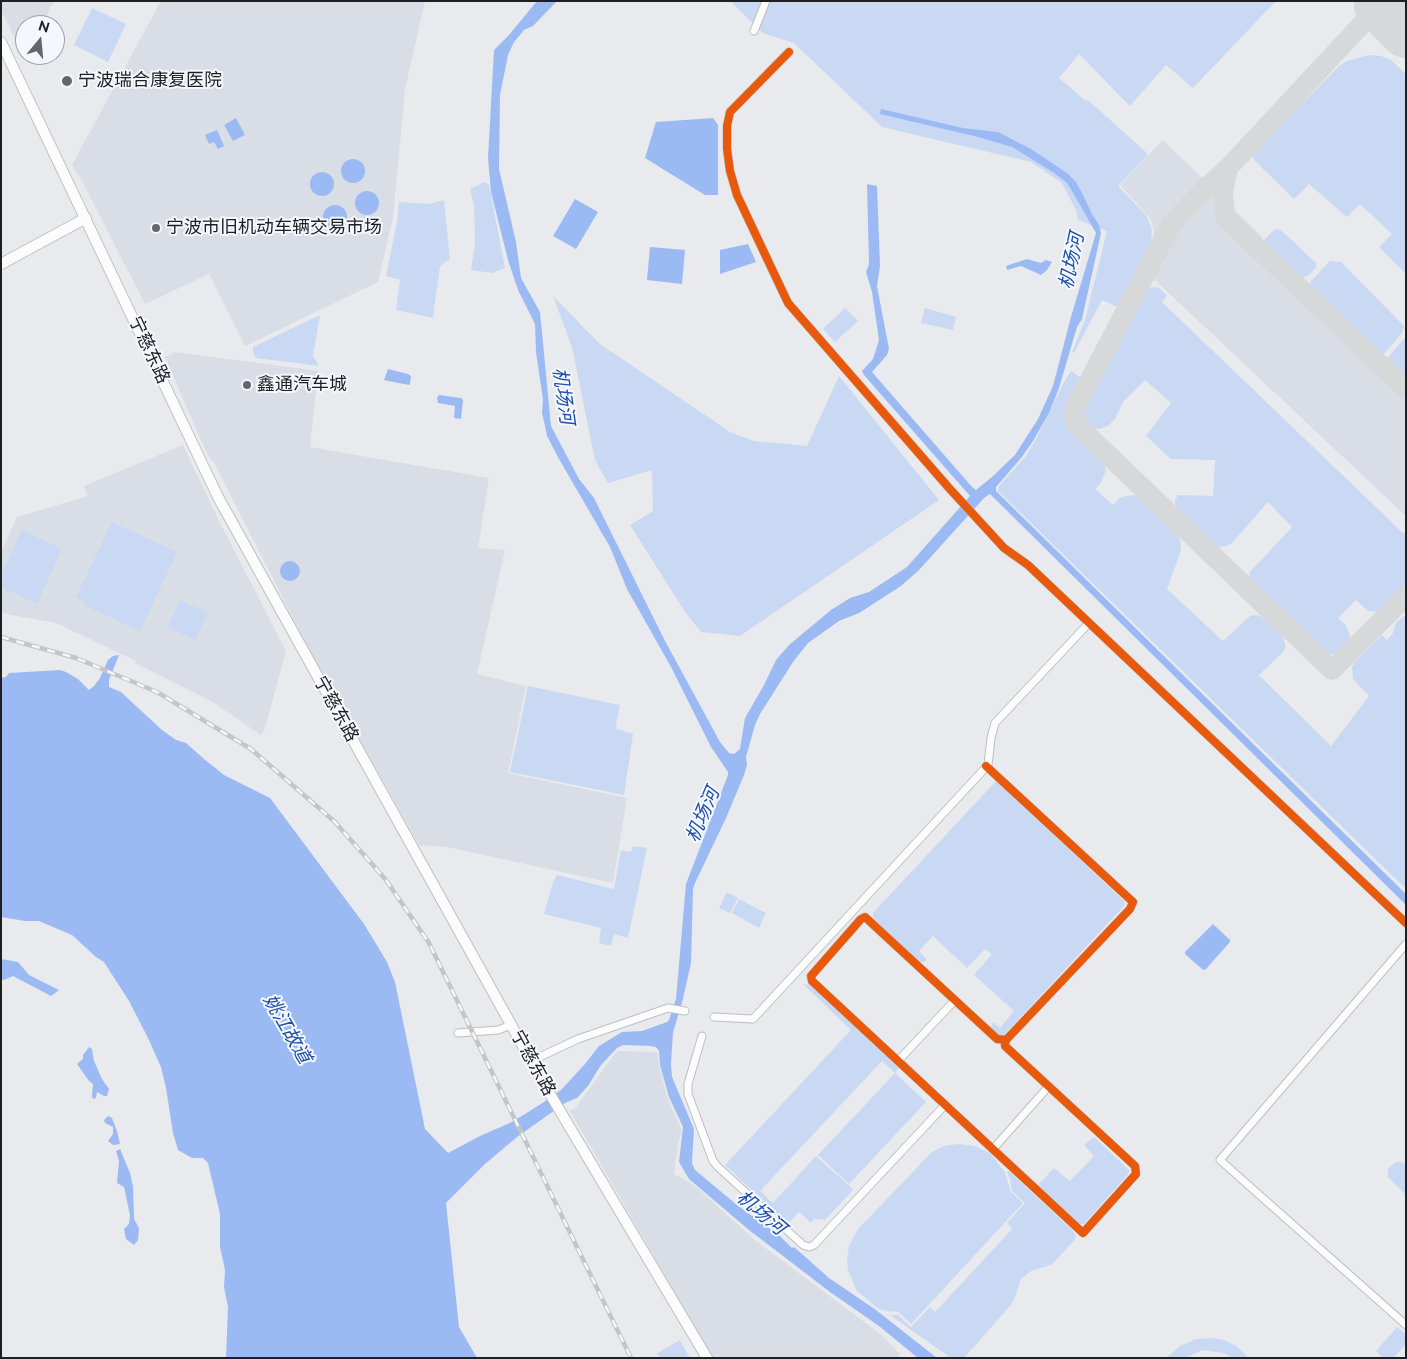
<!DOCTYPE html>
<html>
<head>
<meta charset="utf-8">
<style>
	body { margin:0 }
	#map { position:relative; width:1407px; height:1359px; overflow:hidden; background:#e8eaed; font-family:Raleway,sans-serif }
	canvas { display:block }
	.frame { position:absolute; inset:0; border:2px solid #1e1f21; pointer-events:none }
	.north { position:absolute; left:15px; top:15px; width:50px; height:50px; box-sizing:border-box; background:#f4f7fd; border:1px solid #9ea1a5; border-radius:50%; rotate:17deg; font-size:14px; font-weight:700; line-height:20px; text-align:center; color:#1e1f21 }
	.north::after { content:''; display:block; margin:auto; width:18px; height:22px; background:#656668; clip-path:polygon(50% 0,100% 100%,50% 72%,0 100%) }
</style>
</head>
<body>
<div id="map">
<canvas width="1407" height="1359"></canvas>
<div class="frame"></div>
<div class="north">N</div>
</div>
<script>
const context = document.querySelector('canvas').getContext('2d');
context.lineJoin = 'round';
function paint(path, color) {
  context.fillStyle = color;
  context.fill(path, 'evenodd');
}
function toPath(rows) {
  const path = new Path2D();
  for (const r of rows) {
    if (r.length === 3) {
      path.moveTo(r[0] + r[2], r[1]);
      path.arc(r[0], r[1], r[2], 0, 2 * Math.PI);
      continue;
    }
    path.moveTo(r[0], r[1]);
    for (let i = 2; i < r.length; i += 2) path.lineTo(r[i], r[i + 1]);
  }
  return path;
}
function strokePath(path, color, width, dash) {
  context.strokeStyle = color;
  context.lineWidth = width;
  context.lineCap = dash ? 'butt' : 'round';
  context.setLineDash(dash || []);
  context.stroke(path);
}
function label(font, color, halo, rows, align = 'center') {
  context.font = font + ' Raleway,"Noto Sans SC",sans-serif';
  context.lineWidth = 4;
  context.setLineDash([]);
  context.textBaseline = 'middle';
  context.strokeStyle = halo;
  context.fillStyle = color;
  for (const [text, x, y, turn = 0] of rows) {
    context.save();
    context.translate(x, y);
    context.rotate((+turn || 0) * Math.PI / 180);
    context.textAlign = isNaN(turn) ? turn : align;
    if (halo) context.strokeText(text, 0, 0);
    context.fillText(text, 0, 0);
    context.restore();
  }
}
paint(toPath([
	[1,1,54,1,42,25,25,25,25,54,23,55,1,10],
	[161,1,425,1,405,89,393,217,378,282,245,346,209,274,145,304,81,179,72,165],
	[1163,140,1262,237,1259,241,1406,382,1406,516,1157,282,1137,272,1153,242,1154,230,1150,218,1120,185],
	[175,352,318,371,310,447,489,478,478,548,505,550,477,674,526,686,508,773,627,798,613,883,447,847,419,845,305,642,215,464,207,454,165,357],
	[183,445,219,521,286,651,265,728,261,735,211,701,135,663,136,661,56,623,1,613,1,552,17,517,88,496,84,486],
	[617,1051,657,1052,659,1065,667,1097,682,1131,678,1144,674,1174,695,1186,756,1241,879,1333,900,1354,897,1358,713,1358,570,1111,576,1107]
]), '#d8dde6');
paint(toPath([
	[730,1,1276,1,1193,88,1166,65,1130,106,1079,54,1059,78,1086,101,1088,100,1147,153,1147,156,1118,186,1146,215,1152,229,1151,243,1117,307,1102,300,1074,353,1072,352,1085,320,1107,231,1078,220,1077,212,1062,183,1031,162,882,127,794,43,763,33],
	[92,8,126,24,108,62,74,45],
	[1369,55,1381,56,1391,60,1406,74,1406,274,1379,247,1392,234,1360,204,1347,217,1309,184,1294,199,1255,161,1253,158,1253,153,1340,65,1347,61],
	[485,182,489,185,505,268,492,273,471,270,475,244,474,205,470,189],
	[444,200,450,259,440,266,433,318,396,310,400,280,386,276,397,222,399,202,428,204],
	[1275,229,1281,230,1316,263,1316,267,1310,274,1305,277,1301,277,1266,245,1264,242,1265,239],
	[1330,261,1341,262,1404,326,1402,333,1383,355,1378,355,1310,288,1311,281],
	[1153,287,1159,288,1167,296,1162,302,1403,533,1406,531,1406,587,1384,610,1380,612,1368,611,1356,600,1338,618,1346,625,1350,635,1347,649,1337,655,1326,653,1253,583,1249,577,1250,572,1292,527,1268,502,1232,543,1226,546,1220,547,1214,545,1176,510,1175,500,1178,495,1213,496,1215,460,1171,459,1146,436,1171,403,1145,380,1123,402,1115,419,1108,426,1099,429,1092,428,1086,424,1082,417,1081,412,1083,405,1143,292,1148,288],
	[553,296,600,344,730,432,754,441,807,446,839,376,939,500,740,636,701,632,685,612,630,525,653,511,652,470,608,483,595,460,572,347],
	[845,308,858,321,835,342,823,329],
	[925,308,956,317,953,330,921,323],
	[320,315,313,356,319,366,256,358,253,352,253,347],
	[1406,337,1406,382,1386,361,1389,356],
	[1071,371,1081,378,1068,404,1065,416,1068,424,1075,435,1103,463,1106,470,1101,483,1095,489,1113,505,1120,498,1126,496,1135,495,1141,498,1176,532,1180,538,1181,551,1167,589,1223,641,1250,616,1256,615,1262,617,1283,637,1286,647,1283,652,1259,675,1331,746,1369,696,1353,679,1352,667,1355,662,1382,635,1387,640,1393,633,1396,622,1406,615,1406,889,998,491,999,486,1025,457,1035,441,1063,384],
	[112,522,177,552,140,631,84,605,85,601,76,597],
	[22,530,62,549,37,604,1,587,1,576],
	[180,600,208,613,195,640,168,627],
	[528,686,620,705,616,725,617,729,633,734,624,795,510,772],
	[996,781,1124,901,1125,905,1003,1036,999,1035,994,1032,991,1026,993,1022,1000,1028,1014,1011,974,975,992,954,985,949,967,968,933,936,919,951,927,960,923,962,918,961,873,918,873,913],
	[633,846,647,848,628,938,614,934,611,946,599,943,601,928,544,914,553,882,557,875,614,889,621,850,631,852],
	[727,892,738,898,730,913,719,908],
	[739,899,766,913,759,928,732,913],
	[803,984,809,985,812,987,899,1068,895,1073,926,1102,849,1184,818,1155,895,1073,882,1061,760,1191,773,1203,816,1156,852,1188,853,1190,825,1220,814,1219,811,1223,799,1212,788,1224,725,1165,851,1030],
	[1094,1137,1129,1170,1129,1173,1084,1224,1080,1224,1076,1223,1039,1188,1039,1184,1054,1168,1070,1181,1094,1156,1084,1145],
	[958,1144,975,1146,991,1154,1004,1171,1011,1192,1023,1203,911,1324,899,1312,888,1311,879,1309,857,1291,848,1270,847,1260,849,1246,858,1229,932,1152,944,1146],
	[1396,1162,1401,1162,1406,1164,1406,1195,1388,1177,1388,1168],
	[1009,1171,1073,1231,1076,1236,1074,1241,1051,1265,1031,1271,1021,1279,1014,1300,1009,1307,964,1358,951,1358,890,1315,898,1315,911,1327,930,1307,935,1312,1012,1229,1007,1223,1025,1203,1012,1191,1010,1179,1007,1172],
	[1397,1327,1406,1334,1406,1344,1394,1358,1383,1358,1376,1351],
	[1211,1338,1224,1340,1236,1346,1249,1358,1232,1358,1224,1353,1202,1350,1185,1358,1166,1358,1180,1346,1196,1339],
	[680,1340,690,1358,661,1358,656,1354]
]), '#cad9f3');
paint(toPath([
	[537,1,557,1,533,26,524,30,514,42,508,55,500,95,499,169,516,242,521,278,540,312,551,426,579,479,594,498,664,639,720,742,729,753,734,754,740,749,745,718,764,685,776,660,789,645,831,610,850,598,869,592,907,567,970,496,864,375,862,371,873,359,879,340,872,292,866,272,869,264,867,184,877,186,880,266,877,286,889,349,887,355,872,372,972,487,976,490,992,477,1015,455,1038,419,1053,386,1071,317,1096,233,1079,203,1067,183,1054,173,1012,147,978,137,880,114,881,109,963,128,998,132,1031,149,1067,173,1076,182,1083,195,1092,214,1099,225,1101,233,1082,319,1077,327,1059,388,1049,413,1033,441,1022,457,996,487,996,491,1406,894,1406,905,990,494,984,498,919,570,901,586,859,613,839,621,808,643,793,662,760,714,755,725,746,757,747,765,744,775,726,818,695,883,693,889,691,963,682,1003,673,1032,671,1064,672,1077,694,1129,692,1163,695,1170,737,1205,780,1236,792,1248,794,1247,829,1278,876,1310,937,1358,918,1358,879,1326,830,1292,749,1230,689,1179,679,1162,683,1127,669,1097,660,1065,659,1051,656,1047,651,1046,623,1045,617,1048,601,1065,588,1086,577,1098,565,1103,517,1137,485,1164,446,1203,459,1327,477,1358,226,1358,228,1307,224,1287,225,1270,220,1247,220,1214,208,1163,203,1158,192,1158,178,1150,173,1133,166,1088,161,1067,148,1038,129,1001,104,962,96,957,72,935,39,921,25,921,1,917,1,678,6,677,9,673,60,670,66,672,78,679,89,690,94,686,100,678,108,660,113,656,119,655,109,680,109,687,121,692,162,730,176,740,186,743,204,759,224,775,270,798,364,924,387,962,395,982,425,1129,448,1153,480,1136,512,1122,541,1104,561,1090,585,1064,599,1046,622,1032,642,1031,667,1022,669,1020,676,999,686,884,728,775,728,772,711,747,671,667,627,589,610,547,559,459,547,436,545,426,542,413,543,399,536,352,535,324,518,290,508,260,491,192,488,158,494,50,509,35],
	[236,118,245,135,233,141,224,125],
	[713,118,718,125,718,195,705,195,645,158,656,122],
	[217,130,224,146,218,149,214,142,209,144,205,135],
	[353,171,12],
	[322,184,12],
	[367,203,12],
	[575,199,598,212,576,249,553,236],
	[335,217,12],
	[748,244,756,262,720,274,720,250],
	[650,247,685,250,682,284,647,280],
	[1027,259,1041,263,1046,260,1052,262,1047,270,1041,275,1021,266,1007,270,1006,266],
	[388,369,408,374,411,376,410,384,409,385,384,380],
	[439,395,461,398,463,400,461,419,454,418,455,406,438,403,437,398],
	[290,571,10],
	[1213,924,1230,940,1230,942,1206,969,1203,970,1185,954,1185,952],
	[1,959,18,962,29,975,59,990,51,996,13,976,4,980,1,979],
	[89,1047,92,1049,94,1061,102,1079,109,1089,107,1096,104,1096,97,1092,96,1098,93,1099,92,1096,93,1084,89,1081,77,1064,83,1059,83,1055],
	[108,1116,112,1118,117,1131,120,1144,113,1145,108,1141,113,1134,113,1127,105,1123,104,1120],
	[120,1149,130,1173,133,1186,134,1219,139,1228,138,1240,134,1245,126,1239,124,1229,129,1224,130,1215,124,1187,117,1183,119,1161,116,1151]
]), '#9bbaf4');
strokePath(toPath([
	[1379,6,1228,168,1224,187,1223,197,1226,218,1406,389],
	[1228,168,1206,188,1172,223,1076,406,1073,415,1076,424,1332,670,1406,596]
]), '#d6d8da', 20);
strokePath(toPath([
	[1379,6,1406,33]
]), '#d6d8da', 50);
const street = toPath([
	[754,31,766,1],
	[789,52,730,112,727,126,727,149,730,171,737,195,788,303,949,488,1004,548,1028,565,1406,923],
	[986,766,1133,902,1130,909,1006,1040,1005,1044,1005,1046,1135,1166,1136,1174,1083,1233,812,981,811,976,861,919,865,917,997,1039,1006,1040],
	[1406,944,1220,1160,1406,1325],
	[714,1017,753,1019,988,765,991,738,995,723,1089,623],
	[458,1033,498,1030,511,1025],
	[702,1036,688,1084,688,1094,713,1161,717,1166,803,1245,809,1247,814,1245,945,1105],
	[531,1061,578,1039,668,1008,685,1011],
	[898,1061,955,1000],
	[993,1149,1049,1086]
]);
const secondary = toPath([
	[1,42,218,497,544,1084,707,1358],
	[1,264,86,218]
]);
strokePath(street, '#bdbfc0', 9);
strokePath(secondary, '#bdbfc0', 12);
strokePath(street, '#fcfcfc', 7);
strokePath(secondary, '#fcfcfc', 10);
const rail = toPath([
	[1,637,76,658,157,692,251,749,335,822,386,880,429,943,631,1358]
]);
strokePath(rail, '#c5c5c6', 4.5);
strokePath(rail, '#f4f7fd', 2.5, [8]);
strokePath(toPath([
	[789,52,730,112,727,126,727,149,730,171,737,195,788,303,949,488,1004,548,1028,565,1406,923],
	[986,766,1133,902,1130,909,1006,1040,1005,1044,1005,1046,1135,1166,1136,1174,1083,1233,812,981,811,976,861,919,865,917,997,1039,1006,1040]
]), '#e8590c', 8);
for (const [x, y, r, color] of [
	[67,81,6,"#656668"],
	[156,228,5,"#656668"],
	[247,385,5,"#656668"]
]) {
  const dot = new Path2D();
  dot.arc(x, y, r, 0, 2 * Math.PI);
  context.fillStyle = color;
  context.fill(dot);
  strokePath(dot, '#f4f7fd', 2);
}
label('18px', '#1e1f21', '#f4f7fd', [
	["宁波瑞合康复医院",78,81],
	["宁波市旧机动车辆交易市场",166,228],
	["鑫通汽车城",257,385]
], 'left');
label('18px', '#1e1f21', '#f4f7fd', [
	["宁慈东路",149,350,65],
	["宁慈东路",336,709,61],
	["宁慈东路",533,1063,61]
]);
label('italic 19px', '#1e4daa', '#f4f7fd', [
	["机场河",1072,261,-78],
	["机场河",563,396,82],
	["机场河",703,815,-67],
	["姚江故道",287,1029,60],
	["机场河",761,1213,40]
]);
</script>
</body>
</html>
